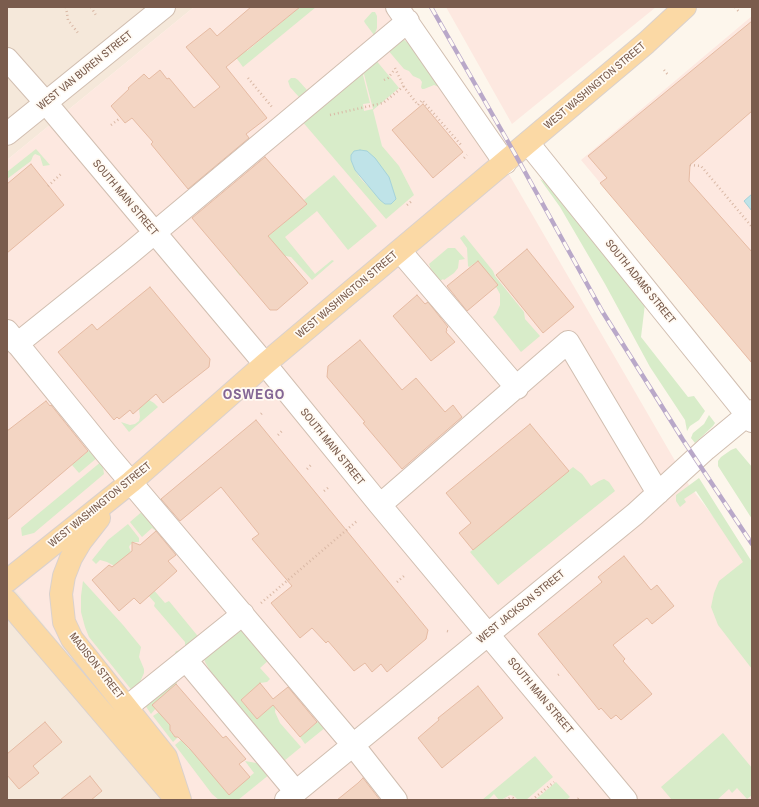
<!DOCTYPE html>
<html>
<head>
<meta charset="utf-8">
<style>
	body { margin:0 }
	#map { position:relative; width:759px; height:807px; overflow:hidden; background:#fdf6ec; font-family:"Archivo Narrow",sans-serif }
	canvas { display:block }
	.frame { position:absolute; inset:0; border:8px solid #7a5c4d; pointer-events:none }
</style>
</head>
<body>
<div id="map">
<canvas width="759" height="807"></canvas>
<div class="frame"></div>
</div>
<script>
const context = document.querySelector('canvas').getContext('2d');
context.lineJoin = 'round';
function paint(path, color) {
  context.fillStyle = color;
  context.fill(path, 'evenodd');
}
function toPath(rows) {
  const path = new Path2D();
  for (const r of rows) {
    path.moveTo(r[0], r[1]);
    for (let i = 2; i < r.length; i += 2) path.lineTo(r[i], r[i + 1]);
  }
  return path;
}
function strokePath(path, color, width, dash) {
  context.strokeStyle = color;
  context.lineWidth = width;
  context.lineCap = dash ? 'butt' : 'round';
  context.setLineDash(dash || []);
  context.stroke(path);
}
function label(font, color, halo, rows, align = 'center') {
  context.font = font + ' "Archivo Narrow",sans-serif';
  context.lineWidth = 3.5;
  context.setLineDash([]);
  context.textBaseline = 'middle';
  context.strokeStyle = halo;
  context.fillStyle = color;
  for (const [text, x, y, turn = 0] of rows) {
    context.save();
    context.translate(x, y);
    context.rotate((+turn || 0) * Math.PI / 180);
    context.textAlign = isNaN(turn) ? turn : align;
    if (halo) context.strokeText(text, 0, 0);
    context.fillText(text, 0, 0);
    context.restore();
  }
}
paint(toPath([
	[7,7,194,7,7,160],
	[7,579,189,800,7,800]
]), '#f5e8da');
paint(toPath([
	[194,7,412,7,689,485,747,560,752,574,752,800,189,800,7,580,7,160],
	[446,7,656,7,512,124],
	[752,16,752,364,581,160]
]), '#fde8e0');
paint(toPath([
	[300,7,316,7,243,67,223,40,247,51],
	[372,12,375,12,377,16,377,28,374,36,302,98,299,97,290,87,288,81,291,78,295,78,298,80,307,90,327,74,374,35,365,23,364,21],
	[403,39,409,44,439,87,434,85,424,89,422,89,421,87,422,82,420,79,413,76,409,71,404,69,387,49],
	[375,59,399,88,373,110,382,146,399,166,414,195,386,219,301,120],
	[364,74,373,109,364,111,363,104,370,103,363,75],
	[351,155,385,204,361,179,355,170,351,160],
	[36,149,50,165,43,166,40,156,35,154,33,156,31,161,7,179,7,172],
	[334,175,377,226,348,250,317,211,285,237,315,274,332,260,334,261,312,280,291,257,286,256,275,264,258,261,240,276,232,266,307,204,304,200],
	[540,179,550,185,645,304,641,337,688,397,694,396,705,411,699,420,690,426,687,431,685,420,650,367,605,284,560,207],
	[464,235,493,271,495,276,524,312,525,319,540,336,521,352,493,317,496,314,500,305,500,294,490,276,478,261,469,267,468,266,467,248,460,238],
	[448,248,455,248,465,259,459,260,458,268,454,273,444,280,443,279,440,281,437,279,433,274,429,264],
	[149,400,154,403,158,407,129,432,121,422,130,425,135,424,139,421,140,417,139,409],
	[709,415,715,423,713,426,695,443,691,438,693,433,704,424],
	[736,448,752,467,752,519,718,466,718,461,721,457,731,450],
	[91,449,98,457,79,473,72,465],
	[102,461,104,474,41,527,34,533,22,536,21,528],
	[573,467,582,474,591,486,599,481,604,479,609,482,615,491,498,585,470,552],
	[699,478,752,562,752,669,718,625,711,607,714,593,719,581,743,562,696,491,684,499,686,502,680,507,676,501,676,495],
	[145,509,160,527,156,531,152,528,142,537,130,522],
	[128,524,139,538,139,542,134,542,130,545,129,547,131,552,129,553,152,588,165,603,169,601,201,640,176,655,175,653,176,651,182,650,185,647,185,642,154,606,155,603,131,575,107,562,100,560,96,564,92,560,108,540],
	[83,581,123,625,141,647,139,657,144,669,144,673,140,682,134,693,89,637,85,627,81,612,81,596],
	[239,623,271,658,260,668,270,679,267,682,260,683,241,700,257,719,276,703,275,712,280,723,301,747,284,761,254,725,253,722,211,672,205,662,204,657],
	[177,679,177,683,151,714,143,702],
	[159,712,170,725,170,731,175,737,178,737,173,742,153,716],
	[320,720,326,727,305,744,300,737],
	[723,733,752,768,752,795,747,799,737,788,732,793,729,789,717,800,672,800,661,787],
	[204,736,229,794,254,773,245,761,262,764,270,774,238,800,219,800,212,794,175,745,181,740,189,749],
	[535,756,553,777,526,800,518,800,514,796,510,795,501,800,499,800,494,794,488,800,482,800],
	[556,782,570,797,566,800,535,800]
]), '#d8ecc9');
const water = toPath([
	[360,150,367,151,375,158,389,177,396,199,391,204,385,204,380,200,355,170,351,160,351,155,354,151,360,150],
	[752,194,752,211,744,201,752,194]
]);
paint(water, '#bfe3e8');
strokePath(water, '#a5d3da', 1);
const building = toPath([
	[251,7,300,7,226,67,267,118,246,134,249,138,188,189,151,144,153,142,132,118,125,123,111,106,129,89,128,88,144,74,149,79,160,70,167,79,169,78,194,108,220,87,186,47,210,28,217,36,251,7],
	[752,21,752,111,690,165,689,181,752,252,752,363,600,183,607,178,588,156,752,21],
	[423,104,463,152,433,178,392,130,423,104],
	[265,157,307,204,268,236,308,283,277,310,270,310,192,218,265,157],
	[31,164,64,205,7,253,7,184,31,164],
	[527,249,574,307,543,333,496,275,527,249],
	[478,261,498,285,467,311,447,286,478,261],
	[150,287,210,359,209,367,163,403,156,394,133,414,130,410,119,419,117,417,114,420,58,352,92,324,97,330,150,287],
	[417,295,425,304,428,302,448,327,446,329,447,330,446,332,455,342,431,361,393,316,417,295],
	[360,340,402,390,416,378,445,412,453,405,462,417,402,469,363,423,365,422,327,377,328,366,360,340],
	[46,401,50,406,51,405,88,451,7,520,7,431,46,401],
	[256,420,428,630,426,639,387,672,381,664,372,672,365,663,354,671,328,641,326,643,312,628,300,638,271,603,292,586,252,539,259,534,221,487,180,521,161,499,256,420],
	[530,424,569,471,473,550,459,533,471,523,446,493,530,424],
	[156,531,176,555,168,561,177,571,140,604,134,598,119,611,92,580,109,565,112,567,132,551,132,542,140,545,156,531],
	[624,556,651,590,657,585,674,606,652,624,647,618,613,645,625,659,623,661,652,694,621,720,616,715,611,719,601,708,599,710,538,634,602,582,598,577,624,556],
	[260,683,273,699,288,687,317,722,300,737,273,705,257,719,241,700,260,683],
	[176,684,223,738,226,736,246,759,239,764,250,777,229,795,190,749,178,737,175,737,170,730,170,725,152,705,176,684],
	[478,686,503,718,442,768,418,738,439,720,438,718,478,686],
	[45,722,62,742,33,766,39,773,19,789,7,775,7,754,45,722],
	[90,776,102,791,91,800,60,800,90,776],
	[363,778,380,800,337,800,358,783,363,778]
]);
paint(building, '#f3d5c3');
strokePath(building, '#e6bba3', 1);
const minor = toPath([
	[397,7,505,163],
	[7,59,46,103,265,364,380,505,626,800],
	[7,134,164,7],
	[528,143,752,421],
	[400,251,517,388],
	[7,331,106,453,353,745,396,800],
	[17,344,128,255,408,21],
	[380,505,568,342,658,493],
	[186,660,296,792],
	[127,707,243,614],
	[286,800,635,514,706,449,752,411]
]);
const major = toPath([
	[99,518,81,541,71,558,64,576,61,594,64,622,72,639,166,757,180,800],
	[7,581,131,482,265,364,646,43,685,7],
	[7,601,175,798]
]);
strokePath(minor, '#d1beb0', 24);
strokePath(major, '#dad1cd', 24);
strokePath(toPath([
	[66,7,68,20,78,33],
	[91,7,97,17],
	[735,7,740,13],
	[395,68,404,87,418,105,422,100,462,146],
	[664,70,669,76],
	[248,78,272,107],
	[384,80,388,78,395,69],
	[330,115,383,103,404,86],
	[111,125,119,119],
	[464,158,467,155],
	[690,165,701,166,752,227],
	[48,186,61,174],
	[407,205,413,200],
	[261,414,263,412],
	[278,435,282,431],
	[307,469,311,465],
	[324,491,329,487],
	[397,582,404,576],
	[261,603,357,521],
	[447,631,450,632],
	[558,675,561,673],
	[578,799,580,797],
	[505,800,510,798,513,798,515,800],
	[532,800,554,782]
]), '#d9b8a5', 2.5, [1, 3]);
strokePath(minor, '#fff', 22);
strokePath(major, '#fbd9a5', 22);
const rail = toPath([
	[431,7,515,154,602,311,683,440,752,544]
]);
strokePath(rail, '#b9a8c9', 4.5);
strokePath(rail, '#fffaf3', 3, [9]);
label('11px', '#7a5c4d', '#fffaf3', [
	["WEST VAN BUREN STREET",85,71,-39],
	["WEST WASHINGTON STREET",595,86,-40],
	["SOUTH MAIN STREET",125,198,50],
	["SOUTH ADAMS STREET",640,282,51],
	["WEST WASHINGTON STREET",347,295,-40],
	["SOUTH MAIN STREET",332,447,51],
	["WEST WASHINGTON STREET",100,505,-39],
	["WEST JACKSON STREET",521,607,-39],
	["MADISON STREET",96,666,52],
	["SOUTH MAIN STREET",540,696,50]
]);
context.letterSpacing = '1px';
label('bold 15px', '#846695', '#fffaf3', [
	["OSWEGO",254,395]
]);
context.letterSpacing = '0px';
</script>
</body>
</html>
